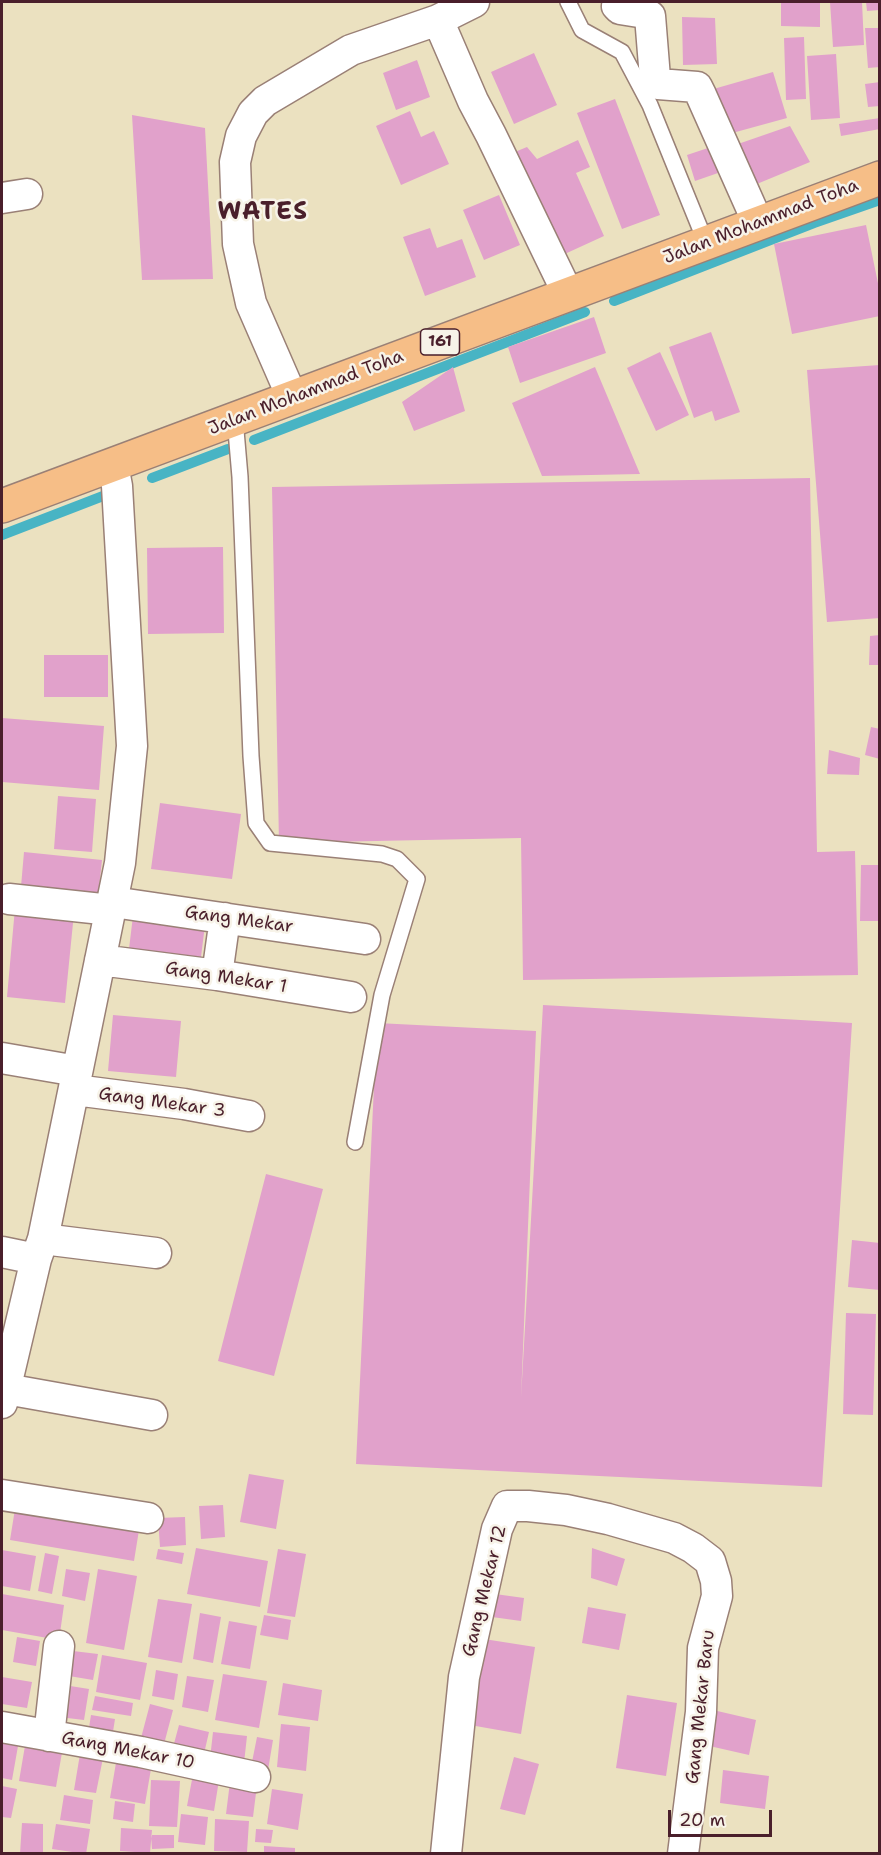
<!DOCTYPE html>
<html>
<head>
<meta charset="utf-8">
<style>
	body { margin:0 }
	#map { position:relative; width:881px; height:1855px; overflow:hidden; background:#ebe1c0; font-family:"Shantell Sans",sans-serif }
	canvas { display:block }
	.frame { position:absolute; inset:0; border:3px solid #4a1f2b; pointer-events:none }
	.scale { position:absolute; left:668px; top:1810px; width:104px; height:27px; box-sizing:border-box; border:3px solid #4a1f2b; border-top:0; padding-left:8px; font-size:18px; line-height:21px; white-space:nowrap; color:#4a1f2b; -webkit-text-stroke:4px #f7f3e8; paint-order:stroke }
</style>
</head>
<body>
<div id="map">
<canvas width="881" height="1855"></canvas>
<div class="frame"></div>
<div class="scale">20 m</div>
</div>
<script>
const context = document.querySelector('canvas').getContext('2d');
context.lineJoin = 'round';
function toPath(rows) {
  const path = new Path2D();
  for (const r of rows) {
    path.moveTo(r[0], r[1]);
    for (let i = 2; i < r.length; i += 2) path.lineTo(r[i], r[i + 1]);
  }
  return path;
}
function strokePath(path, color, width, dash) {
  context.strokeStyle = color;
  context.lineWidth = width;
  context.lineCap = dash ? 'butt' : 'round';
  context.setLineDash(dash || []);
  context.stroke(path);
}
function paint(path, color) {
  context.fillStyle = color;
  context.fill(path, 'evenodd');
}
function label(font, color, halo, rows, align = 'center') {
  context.font = font + ' "Shantell Sans",sans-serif';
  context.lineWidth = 5;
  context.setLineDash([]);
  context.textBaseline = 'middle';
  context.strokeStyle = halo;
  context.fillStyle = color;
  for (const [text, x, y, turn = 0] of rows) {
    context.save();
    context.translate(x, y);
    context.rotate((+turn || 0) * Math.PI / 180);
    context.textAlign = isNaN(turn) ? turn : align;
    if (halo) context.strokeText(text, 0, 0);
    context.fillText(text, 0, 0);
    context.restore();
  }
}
strokePath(toPath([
	[614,301,814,223,880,200],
	[254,440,585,312],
	[152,478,228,449],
	[2,535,116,491]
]), '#48b4c4', 10);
paint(toPath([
	[781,2,820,2,820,27,781,26],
	[830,2,862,2,864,45,833,47],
	[866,2,880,2,880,10,867,11],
	[682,17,715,18,717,64,683,65],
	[865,28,880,28,880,67,868,68],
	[804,37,806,99,786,100,784,38],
	[534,53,557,105,514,124,491,72],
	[836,54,840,118,811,120,807,56],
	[417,60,430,97,396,110,383,73],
	[773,72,787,118,725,135,710,90],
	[880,82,880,106,868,107,865,84],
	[615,99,660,215,622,229,577,113],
	[410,111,421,137,434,131,449,164,401,185,376,126],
	[132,115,205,128,213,279,142,280],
	[880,118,880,129,841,136,839,124],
	[790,126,810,162,752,186,738,144],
	[578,140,590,167,576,173,604,236,556,258,510,154,527,147,537,159],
	[711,147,718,173,695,181,687,155],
	[499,195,520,245,484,260,463,210],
	[866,225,880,293,880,316,792,334,774,244],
	[430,228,437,248,462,239,476,277,425,296,403,237],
	[594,317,606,353,520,383,508,347],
	[711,332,740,412,715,421,712,411,694,418,669,347],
	[660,352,689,415,656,431,627,368],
	[880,365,880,618,827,622,807,370],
	[453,367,465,411,414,431,402,402],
	[595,367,640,474,542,476,512,403],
	[810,478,817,852,855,851,858,975,523,980,521,838,279,843,272,487],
	[223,547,224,633,148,634,147,548],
	[880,635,880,665,869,665,870,636],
	[44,655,108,655,108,697,44,697],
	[2,718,104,726,99,790,2,782],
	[871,727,880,729,880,759,865,755],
	[829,750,860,758,859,775,827,774],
	[58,796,96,799,92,852,54,849],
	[160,803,241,814,232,879,151,869],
	[24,852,102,860,97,906,20,898],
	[861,865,880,865,880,921,860,921],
	[15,908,74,913,65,1003,7,997],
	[133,916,205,925,200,965,128,957],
	[543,1005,852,1023,822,1487,356,1464,377,1023,536,1031,521,1398],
	[113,1015,181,1021,176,1077,108,1071],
	[266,1174,323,1189,274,1376,218,1361],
	[852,1240,880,1243,880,1290,848,1287],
	[846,1313,876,1314,873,1415,843,1414],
	[249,1474,284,1480,276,1529,240,1522],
	[223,1505,225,1537,201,1539,199,1506],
	[15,1509,139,1530,134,1561,10,1540],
	[185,1517,186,1545,160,1547,158,1518],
	[196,1548,268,1561,260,1607,187,1594],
	[592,1548,625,1559,617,1586,591,1578],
	[158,1549,184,1553,182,1564,156,1559],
	[278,1549,306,1554,295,1617,267,1613],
	[2,1550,36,1556,30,1591,2,1586],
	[45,1553,59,1556,52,1594,38,1591],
	[66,1569,90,1573,85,1601,62,1596],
	[98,1569,137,1576,124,1650,86,1643],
	[2,1594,64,1605,59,1640,2,1630],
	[495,1594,524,1598,521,1621,492,1617],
	[158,1599,192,1604,182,1663,148,1657],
	[588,1607,626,1614,619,1650,582,1643],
	[200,1613,221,1617,213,1663,193,1659],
	[264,1615,291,1620,288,1640,260,1635],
	[229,1621,257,1626,250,1669,221,1664],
	[17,1637,40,1641,36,1666,13,1662],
	[484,1639,535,1647,521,1734,470,1725],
	[73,1651,98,1654,93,1680,69,1676],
	[102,1655,147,1663,140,1700,96,1692],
	[156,1670,178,1674,174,1700,152,1696],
	[223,1674,267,1681,259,1728,215,1720],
	[187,1676,214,1680,208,1712,182,1707],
	[2,1677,32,1682,27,1708,2,1704],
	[283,1683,322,1690,318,1721,278,1715],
	[64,1685,89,1689,84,1720,59,1717],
	[627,1695,677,1703,666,1776,616,1768],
	[95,1696,133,1703,131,1716,92,1710],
	[150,1704,173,1710,164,1744,141,1738],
	[713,1710,756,1720,749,1755,705,1745],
	[91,1715,115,1719,112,1738,88,1734],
	[281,1724,310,1727,306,1771,277,1767],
	[179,1725,209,1732,203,1758,172,1751],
	[213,1732,247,1736,244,1763,210,1759],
	[27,1734,64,1741,56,1787,19,1781],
	[257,1737,273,1740,268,1770,251,1767],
	[2,1743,18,1746,12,1780,2,1778],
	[80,1754,103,1758,96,1793,74,1790],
	[117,1757,152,1763,145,1804,110,1798],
	[514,1757,539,1764,525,1815,500,1809],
	[194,1769,220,1774,214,1811,187,1806],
	[723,1770,769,1776,765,1809,720,1803],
	[151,1780,180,1781,177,1827,149,1826],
	[230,1782,257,1785,253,1817,226,1814],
	[2,1786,17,1789,11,1818,2,1817],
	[272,1789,303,1794,298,1830,267,1824],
	[64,1795,93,1800,90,1824,60,1820],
	[115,1801,135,1804,133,1822,113,1819],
	[181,1814,208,1817,205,1845,178,1842],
	[215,1819,249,1821,247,1852,214,1851],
	[22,1823,43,1824,43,1854,20,1854],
	[56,1824,90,1829,86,1854,52,1849],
	[121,1828,152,1830,150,1853,120,1851],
	[256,1829,273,1830,271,1843,255,1842],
	[151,1835,174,1835,174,1848,152,1849],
	[264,1846,295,1848,295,1854,264,1854]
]), '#e1a1cb');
const lane = toPath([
	[568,2,582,30,622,52,650,105,706,243],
	[235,419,240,477,251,756,256,823,270,843,382,854,397,859,417,879,382,995,355,1142]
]);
const street = toPath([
	[618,2,617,6,620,9,645,13,650,16,655,78,658,84,697,87,701,95,758,223],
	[438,20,473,101,491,135,568,294],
	[2,198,27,194],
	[292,397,251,303,238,244,235,162,241,136,253,113,265,101,351,50,438,20,474,2],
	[9,899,111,910],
	[113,902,365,939],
	[100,960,217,975,351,997],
	[217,975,225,918],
	[2,1058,77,1071],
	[75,1090,184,1104,249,1116],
	[43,1239,156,1253],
	[2,1252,36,1259],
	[6,1389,152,1415],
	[2,1403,36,1259,43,1239,120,863,132,746,117,486,113,465],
	[2,1495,148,1518],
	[2,1727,141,1752,255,1777],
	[49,1736,59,1646],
	[446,1854,464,1677,497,1529,507,1506,528,1506,566,1510,608,1519,674,1538,693,1548,710,1561,716,1581,717,1596,703,1648,701,1712,683,1854]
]);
const primary = toPath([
	[2,506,880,178]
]);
strokePath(lane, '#9a8076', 18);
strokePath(street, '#9a8076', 33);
strokePath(primary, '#9a8076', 36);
strokePath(lane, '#fff', 15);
strokePath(street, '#fff', 30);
strokePath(primary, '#f6be87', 33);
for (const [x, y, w] of [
	[440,342,39]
]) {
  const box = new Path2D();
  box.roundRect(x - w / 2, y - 13, w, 26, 4.5);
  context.fillStyle = '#f7f3e8';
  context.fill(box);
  strokePath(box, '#4a1f2b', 1.5);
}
label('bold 16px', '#4a1f2b', null, [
	["161",440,342]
]);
label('18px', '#4a1f2b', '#f7f3e8', [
	["Jalan Mohammad Toha",761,222,-21],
	["Jalan Mohammad Toha",306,393,-21],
	["Gang Mekar",239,920,8],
	["Gang Mekar 1",226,978,9],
	["Gang Mekar 3",162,1103,8],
	["Gang Mekar 12",485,1591,-76],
	["Gang Mekar Baru",701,1707,-84],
	["Gang Mekar 10",128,1751,11]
]);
context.letterSpacing = '1.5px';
label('bold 24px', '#4a1f2b', '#f7f3e8', [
	["WATES",263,213]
]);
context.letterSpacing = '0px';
</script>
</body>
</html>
